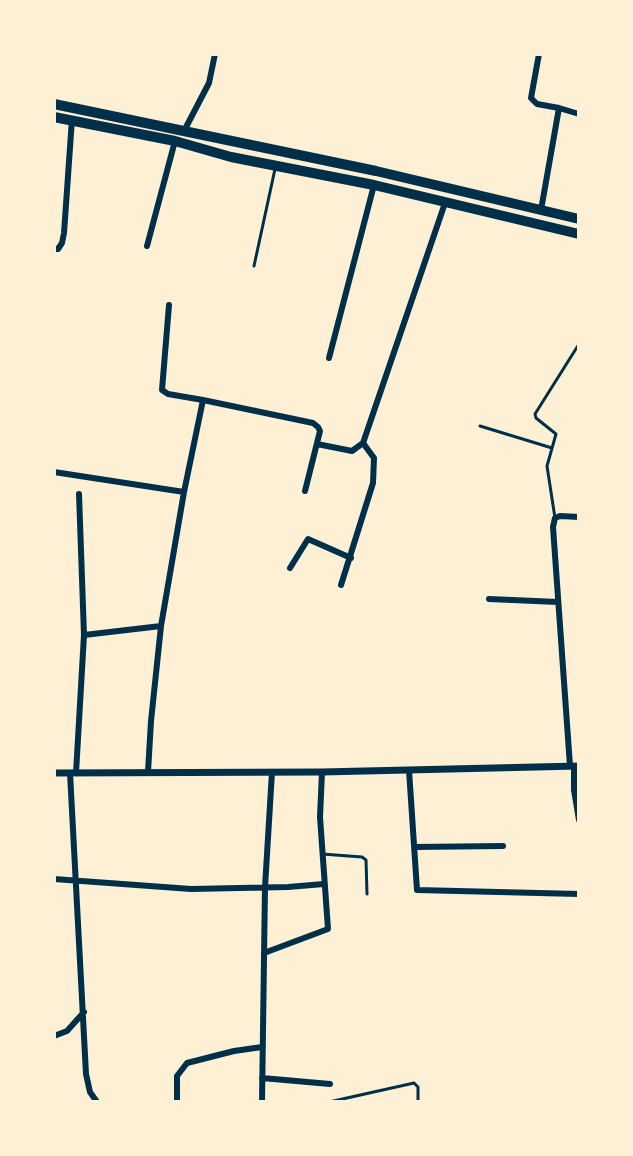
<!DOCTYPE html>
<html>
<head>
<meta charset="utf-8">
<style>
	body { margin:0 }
	#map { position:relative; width:633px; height:1156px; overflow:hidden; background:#fdf0d5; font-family:Roboto,sans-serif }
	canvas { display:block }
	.frame { position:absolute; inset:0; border:56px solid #fdf0d5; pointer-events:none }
</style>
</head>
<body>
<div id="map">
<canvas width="633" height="1156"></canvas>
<div class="frame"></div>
</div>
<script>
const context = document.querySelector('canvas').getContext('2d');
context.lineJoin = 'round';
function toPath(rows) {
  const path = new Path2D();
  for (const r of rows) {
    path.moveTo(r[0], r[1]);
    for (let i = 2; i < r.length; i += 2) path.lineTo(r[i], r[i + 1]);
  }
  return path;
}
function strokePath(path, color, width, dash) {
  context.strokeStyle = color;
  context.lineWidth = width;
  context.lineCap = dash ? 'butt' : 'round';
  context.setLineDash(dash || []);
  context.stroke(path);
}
strokePath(toPath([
	[254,266,275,169],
	[480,426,552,448],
	[555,518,547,466,556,434,536,418,535,414,579,344],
	[322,854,362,857,366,860,367,894],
	[329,1102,414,1083,418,1087,418,1102]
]), '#003049', 3);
strokePath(toPath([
	[539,54,531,98,537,104,559,108],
	[184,131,209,83,215,54],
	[541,210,559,108,579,114],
	[147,246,175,141],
	[54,249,58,249,62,243,64,233,72,119],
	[169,305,162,390,168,394,203,400],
	[329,358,374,185],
	[317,444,352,451,363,443,445,203],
	[54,472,184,492],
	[290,568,308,539,351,558],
	[341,585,373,483,374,458,363,443],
	[489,599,558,602],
	[84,635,161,626],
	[570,766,553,527,555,518,560,516,579,517],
	[574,766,574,790,579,820],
	[409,770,417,890,579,894],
	[148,772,151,721,161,626,184,492,203,400,313,423,318,427,320,431,305,491],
	[70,773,86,1074,90,1092,97,1102],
	[76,773,84,635,79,494],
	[415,847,503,846],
	[54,879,191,889,288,887,324,884],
	[264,953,328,929,320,817,322,772],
	[54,1036,67,1031,84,1012],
	[262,1078,330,1084],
	[177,1102,177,1076,187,1063,234,1051,262,1047],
	[262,1102,265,887,272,772]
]), '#003049', 6);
strokePath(toPath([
	[54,773,322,772,579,766]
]), '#003049', 7);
strokePath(toPath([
	[54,104,376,171,579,219],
	[54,117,175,141,231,157,374,185,579,234]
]), '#003049', 10);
</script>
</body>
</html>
